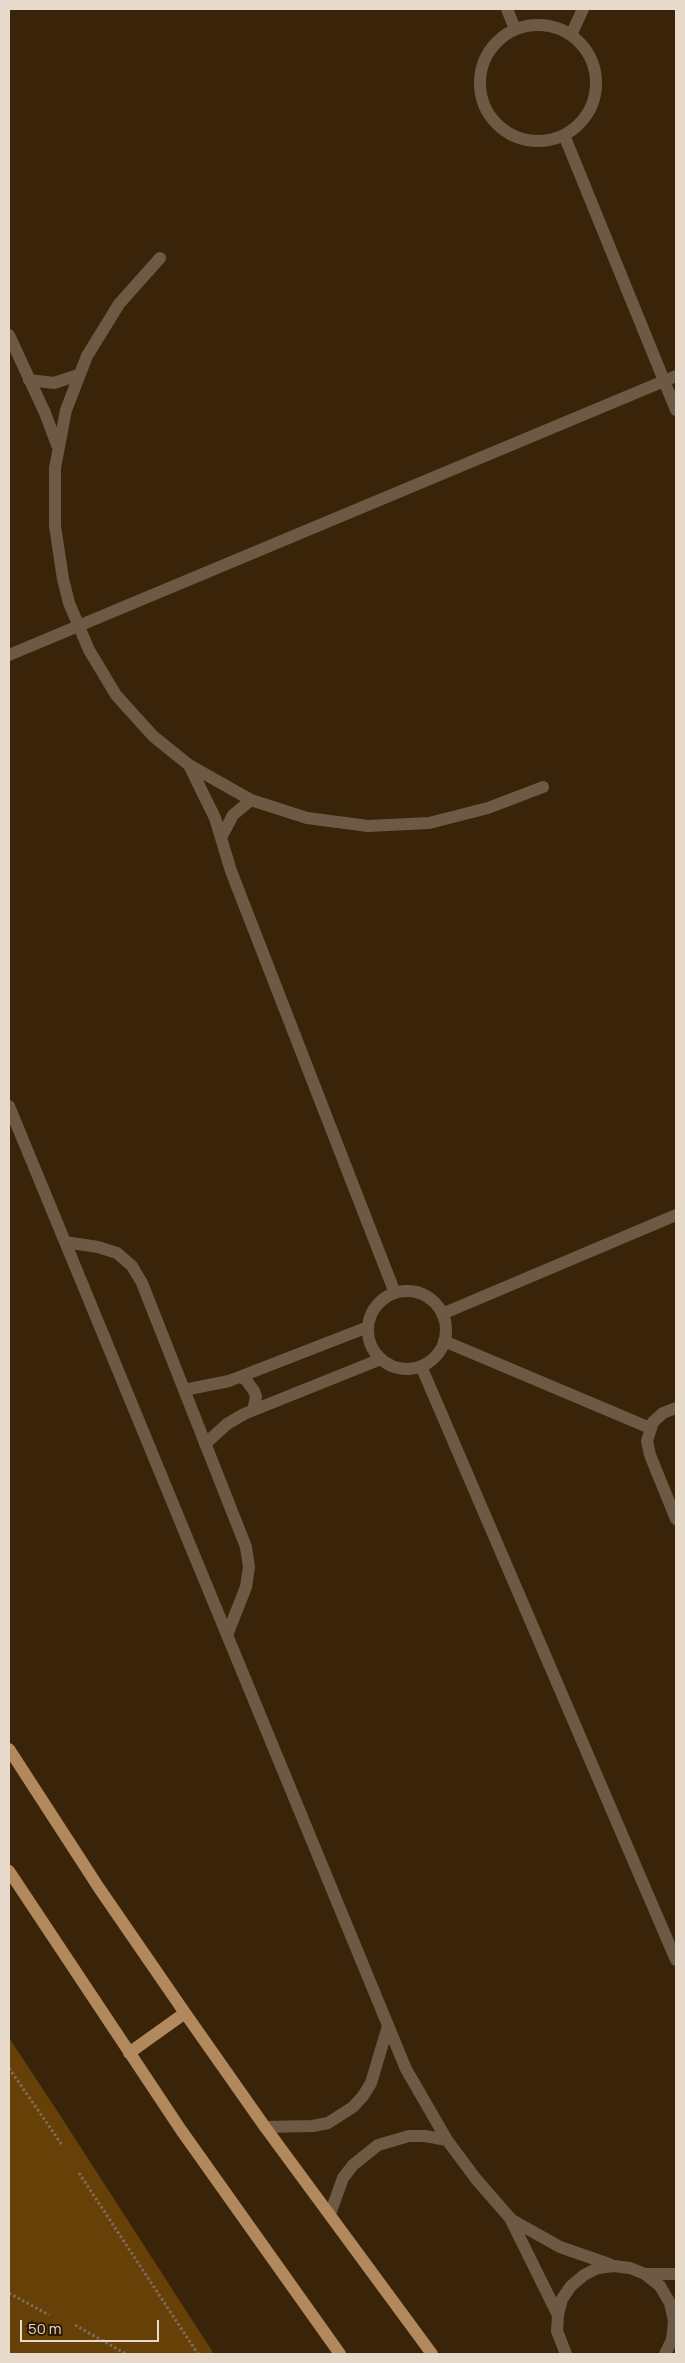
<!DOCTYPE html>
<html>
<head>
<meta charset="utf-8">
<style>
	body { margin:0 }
	#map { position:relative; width:685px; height:2363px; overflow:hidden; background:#39240a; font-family:Manrope,sans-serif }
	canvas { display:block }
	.frame { position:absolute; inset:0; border:10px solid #e7dacb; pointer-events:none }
	.scale { position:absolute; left:20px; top:2320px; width:139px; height:22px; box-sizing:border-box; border:2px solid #e7dacb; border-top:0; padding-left:6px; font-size:15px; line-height:18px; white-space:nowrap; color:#e7dacb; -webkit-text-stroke:4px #2e1a02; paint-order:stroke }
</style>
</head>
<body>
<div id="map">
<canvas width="685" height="2363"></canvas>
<div class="frame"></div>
<div class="scale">50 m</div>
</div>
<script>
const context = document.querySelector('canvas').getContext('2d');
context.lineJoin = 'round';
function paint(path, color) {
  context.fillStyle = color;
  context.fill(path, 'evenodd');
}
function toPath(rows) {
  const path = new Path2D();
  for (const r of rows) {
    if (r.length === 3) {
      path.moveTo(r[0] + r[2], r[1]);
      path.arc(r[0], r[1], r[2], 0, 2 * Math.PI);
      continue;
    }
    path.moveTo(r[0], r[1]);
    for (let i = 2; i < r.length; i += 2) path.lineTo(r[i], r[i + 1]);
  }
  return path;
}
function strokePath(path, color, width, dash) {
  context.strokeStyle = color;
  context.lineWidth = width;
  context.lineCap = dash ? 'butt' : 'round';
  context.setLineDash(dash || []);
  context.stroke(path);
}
paint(toPath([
	[9,2038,56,2109,214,2354,9,2354]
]), '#674008');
strokePath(toPath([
	[9,2068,62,2145],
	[79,2173,198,2354],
	[9,2293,49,2315],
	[75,2325,126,2354]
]), '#7e6c56', 3, [2.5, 2.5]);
strokePath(toPath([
	[507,9,515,29],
	[538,83,58],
	[571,35,583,9],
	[564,135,676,410],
	[160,258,119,304,87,356,66,410,55,468,55,526,63,579,69,603,89,650,116,695,153,736,189,765,251,800,307,818,368,826,429,823,488,808,543,787],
	[9,335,45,413,57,445],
	[29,380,54,383,78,375],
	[9,655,676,376],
	[190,767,215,818,231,871,395,1293],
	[222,836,233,815,251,800],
	[9,1106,406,2069,447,2140,476,2179,510,2218,558,2315],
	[65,1242,98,1247,117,1253,132,1266,142,1283,246,1547,249,1567,246,1587,227,1635],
	[407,1330,39],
	[442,1314,676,1215],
	[444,1341,650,1428],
	[421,1366,676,1960],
	[240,1377,246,1380,254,1391,256,1397,253,1410],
	[184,1390,229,1381,368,1327],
	[676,1408,663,1413,653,1422,647,1441,650,1455,676,1519],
	[205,1444,227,1424,244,1414,381,1359],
	[265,2127,313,2126,328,2123,353,2107,363,2096,371,2083,388,2026],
	[330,2214,343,2178,353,2165,378,2145,409,2136,425,2136,447,2140],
	[512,2220,560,2247,609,2264],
	[645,2274,676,2274],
	[566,2354,557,2331,558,2315,562,2299,571,2286,584,2275,598,2268,614,2266,630,2268,645,2274,660,2286,670,2303,674,2321,672,2340,665,2354]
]), '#6d5a44', 12);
strokePath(toPath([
	[9,1749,99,1888,185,2013,265,2127,432,2354],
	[9,1871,181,2130,340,2354],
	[129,2053,185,2013]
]), '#b1895c', 12);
</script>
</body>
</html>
